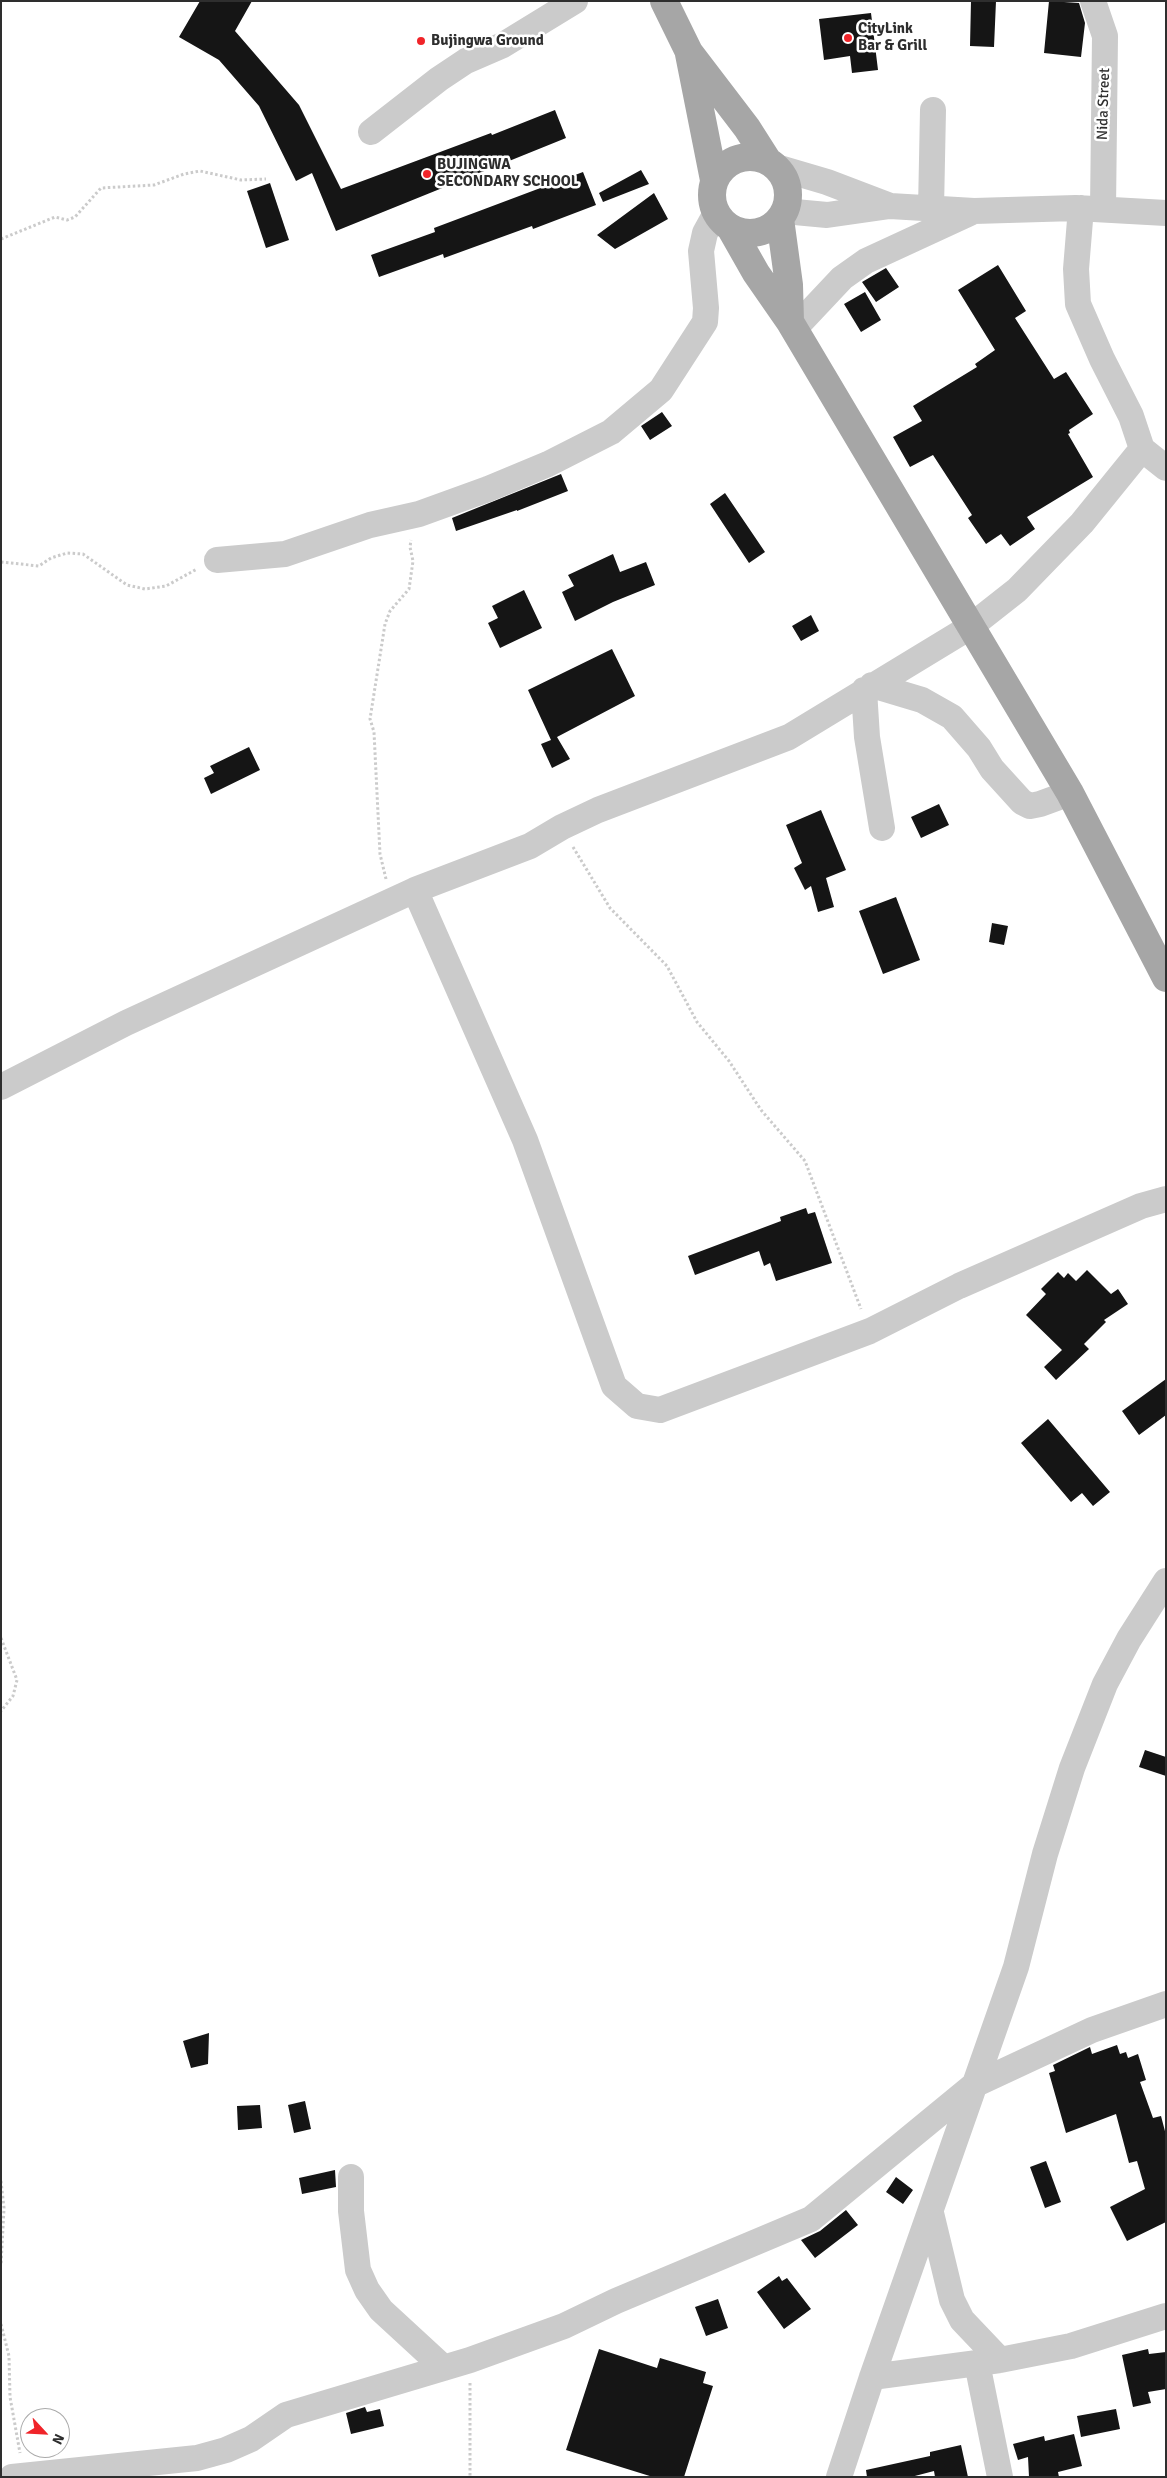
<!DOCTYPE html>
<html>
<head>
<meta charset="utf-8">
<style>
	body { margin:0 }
	#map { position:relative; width:1167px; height:2478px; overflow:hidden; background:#fff; font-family:Signika,sans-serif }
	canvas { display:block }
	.frame { position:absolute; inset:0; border:2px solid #2e2e2e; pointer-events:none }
	.north { position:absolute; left:20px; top:2408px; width:50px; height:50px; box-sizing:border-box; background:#fff; border:1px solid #ababab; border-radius:50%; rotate:115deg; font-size:14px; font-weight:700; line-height:20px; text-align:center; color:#2e2e2e }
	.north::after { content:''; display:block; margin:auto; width:18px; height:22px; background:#f02429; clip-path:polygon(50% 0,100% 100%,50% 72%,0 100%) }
</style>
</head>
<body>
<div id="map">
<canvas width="1167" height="2478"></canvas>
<div class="frame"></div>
<div class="north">N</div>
</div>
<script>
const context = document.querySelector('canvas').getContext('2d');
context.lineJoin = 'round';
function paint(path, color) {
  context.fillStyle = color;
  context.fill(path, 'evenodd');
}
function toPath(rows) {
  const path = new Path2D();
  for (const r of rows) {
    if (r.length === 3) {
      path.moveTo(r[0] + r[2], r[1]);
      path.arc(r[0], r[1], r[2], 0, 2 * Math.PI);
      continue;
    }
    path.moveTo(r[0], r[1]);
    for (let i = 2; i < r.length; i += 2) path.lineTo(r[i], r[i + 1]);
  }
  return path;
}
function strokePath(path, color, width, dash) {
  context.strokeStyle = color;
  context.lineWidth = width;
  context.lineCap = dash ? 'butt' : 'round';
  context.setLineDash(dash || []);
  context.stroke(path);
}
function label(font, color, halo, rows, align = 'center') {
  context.font = font + ' Signika,sans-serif';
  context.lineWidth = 5;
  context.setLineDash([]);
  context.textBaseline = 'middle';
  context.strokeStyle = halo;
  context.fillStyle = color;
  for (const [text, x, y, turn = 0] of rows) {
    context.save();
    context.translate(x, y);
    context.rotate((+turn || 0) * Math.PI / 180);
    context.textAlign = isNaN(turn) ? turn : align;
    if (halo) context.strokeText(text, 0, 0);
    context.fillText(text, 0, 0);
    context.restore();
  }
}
paint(toPath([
	[200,1,252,1,235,31,299,105,341,189,491,133,492,135,555,110,566,138,336,231,312,173,296,181,259,106,219,60,179,37],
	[971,1,996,1,994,47,970,46],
	[1049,1,1079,3,1085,23,1081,57,1044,53],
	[871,13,878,70,852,73,850,56,824,60,819,19],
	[641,170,649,184,603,202,599,193],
	[583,172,596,205,533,229,532,226,444,258,443,254,379,277,371,255,435,232,434,228],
	[270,183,289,240,266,248,247,191],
	[654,193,668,219,615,249,597,235],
	[998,265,1026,311,1015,318,1054,379,1066,372,1093,414,1069,430,1070,433,1068,434,1093,477,1027,517,1035,529,1010,546,1001,534,986,544,968,518,972,515,933,455,910,467,893,437,922,421,913,406,977,367,975,364,995,350,958,290],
	[886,268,899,287,876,302,862,282],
	[865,292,881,320,861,332,844,304],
	[662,412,672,426,650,440,641,426],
	[561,474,568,491,517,511,517,510,456,531,452,518],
	[725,493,765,552,749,563,710,504],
	[613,554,620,572,646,562,655,585,613,602,575,621,562,592,574,586,568,575],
	[524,590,542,628,500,648,488,623,498,618,492,606],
	[811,615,819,631,801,641,792,626],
	[612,649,635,696,557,737,570,759,552,768,541,744,551,740,528,690],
	[249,747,260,770,211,794,204,778,214,773,210,766],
	[939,804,949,825,921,838,911,817],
	[821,810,846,870,826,878,834,907,818,912,811,886,805,890,794,868,802,863,786,825],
	[896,897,920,960,883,974,859,911],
	[992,923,1008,926,1004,945,989,942],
	[806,1208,808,1214,815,1212,832,1263,776,1281,770,1263,764,1266,759,1251,695,1275,688,1256,781,1221,780,1217],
	[1087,1270,1111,1294,1118,1289,1128,1304,1104,1320,1106,1322,1084,1344,1089,1349,1056,1380,1044,1367,1062,1350,1026,1315,1046,1294,1041,1289,1058,1272,1064,1278,1068,1273,1076,1281],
	[1166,1379,1166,1415,1139,1435,1122,1411],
	[1048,1419,1110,1492,1093,1506,1082,1493,1071,1502,1021,1443],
	[1145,1750,1166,1757,1166,1776,1139,1767],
	[209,2033,208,2064,191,2068,183,2041],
	[1117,2045,1120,2054,1126,2052,1128,2058,1138,2054,1146,2080,1140,2082,1153,2118,1161,2116,1166,2135,1166,2222,1127,2241,1110,2207,1145,2189,1137,2161,1129,2163,1116,2114,1066,2133,1049,2073,1055,2071,1053,2065,1090,2047,1092,2054],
	[305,2101,311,2129,294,2133,288,2105],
	[260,2105,262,2128,238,2130,237,2106],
	[1046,2161,1061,2202,1045,2208,1030,2167],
	[335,2170,336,2187,302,2194,299,2178],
	[896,2177,913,2190,903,2204,886,2192],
	[846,2210,858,2225,815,2258,801,2240,820,2231],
	[779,2276,782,2281,787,2278,811,2309,784,2329,757,2292],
	[718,2299,728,2328,706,2336,695,2307],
	[599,2349,657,2368,660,2358,706,2372,703,2383,713,2386,684,2477,653,2477,566,2450],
	[1148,2349,1149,2354,1166,2352,1166,2389,1148,2392,1151,2403,1133,2407,1122,2355],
	[365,2407,367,2412,380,2409,384,2426,351,2434,346,2413],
	[1116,2409,1120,2429,1081,2437,1077,2416],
	[1074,2434,1082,2466,1058,2472,1059,2477,1029,2477,1028,2457,1018,2460,1013,2444,1044,2436,1045,2441],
	[961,2445,968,2477,935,2477,934,2471,911,2477,867,2477,866,2470,930,2456,930,2452]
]), '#151515');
strokePath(toPath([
	[1,239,55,217,67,220,75,217,101,188,154,185,184,174,200,171,241,180,266,179],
	[1,562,39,566,51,558,67,553,83,554,127,585,145,589,166,586,197,569],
	[573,847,610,908,667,966,697,1022,729,1061,761,1110,805,1161,861,1309],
	[386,879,380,854,374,732,370,719,385,624,390,611,409,589,413,561,410,547,411,540],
	[1,1638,17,1680,13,1696,1,1711],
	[1,2181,4,2208,1,2265],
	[1,2324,9,2356,10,2397,20,2453],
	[470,2383,470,2477]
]), '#cbcbcb', 3, [2.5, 2.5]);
strokePath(toPath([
	[1093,1,1105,36,1103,209],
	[371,132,439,79,466,61,503,45,575,1],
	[776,167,827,182,890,206],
	[1081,208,1076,269,1078,304,1102,359,1131,416,1142,449,1166,468],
	[931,209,933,110],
	[784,211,827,215,890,206,974,211,1076,208,1166,213],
	[794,329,842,278,866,261,970,213],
	[217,560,285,554,370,525,419,514,488,489,548,464,611,432,661,390,705,322,706,308,701,251,705,233,716,213],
	[872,685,922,700,952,717,979,748,992,769,1022,802,1030,806,1040,804,1070,793],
	[864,690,867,737,882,828],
	[415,890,525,1140,614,1386,637,1406,660,1410,870,1331,959,1286,1141,1206,1166,1199],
	[1,1087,126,1023,415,890,530,846,562,827,598,810,789,737,970,627,1017,590,1082,523,1142,449],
	[351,2177,351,2211,358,2270,367,2290,381,2310,444,2368],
	[931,2213,952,2300,962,2320,1000,2360],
	[977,2363,1000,2477],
	[872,2377,1000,2360,1071,2346,1166,2316],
	[12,2477,197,2458,226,2450,251,2439,286,2415,470,2360,564,2326,616,2301,811,2219,974,2085,1092,2030,1166,2004],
	[839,2477,872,2377,1016,1967,1045,1854,1072,1768,1105,1684,1129,1639,1166,1581]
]), '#cbcbcb', 26);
strokePath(toPath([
	[664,1,689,52,747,128,768,161],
	[689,54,714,180],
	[750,195,38],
	[780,219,789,285,790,322],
	[731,229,756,273,790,322,1070,793,1166,978]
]), '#a6a6a6', 28);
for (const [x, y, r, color] of [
	[848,38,5,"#f02429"],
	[421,41,5,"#f02429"],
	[427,174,5,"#f02429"]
]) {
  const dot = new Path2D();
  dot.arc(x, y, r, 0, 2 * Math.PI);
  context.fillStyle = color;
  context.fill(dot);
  strokePath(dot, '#fff', 2);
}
label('bold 15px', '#2e2e2e', '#fff', [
	["CityLink",858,29],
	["Bar & Grill",858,46],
	["Bujingwa Ground",431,41],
	["BUJINGWA",437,165],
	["SECONDARY SCHOOL",437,182]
], 'left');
label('15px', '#2e2e2e', '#fff', [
	["Nida Street",1104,104,-88]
]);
</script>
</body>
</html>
